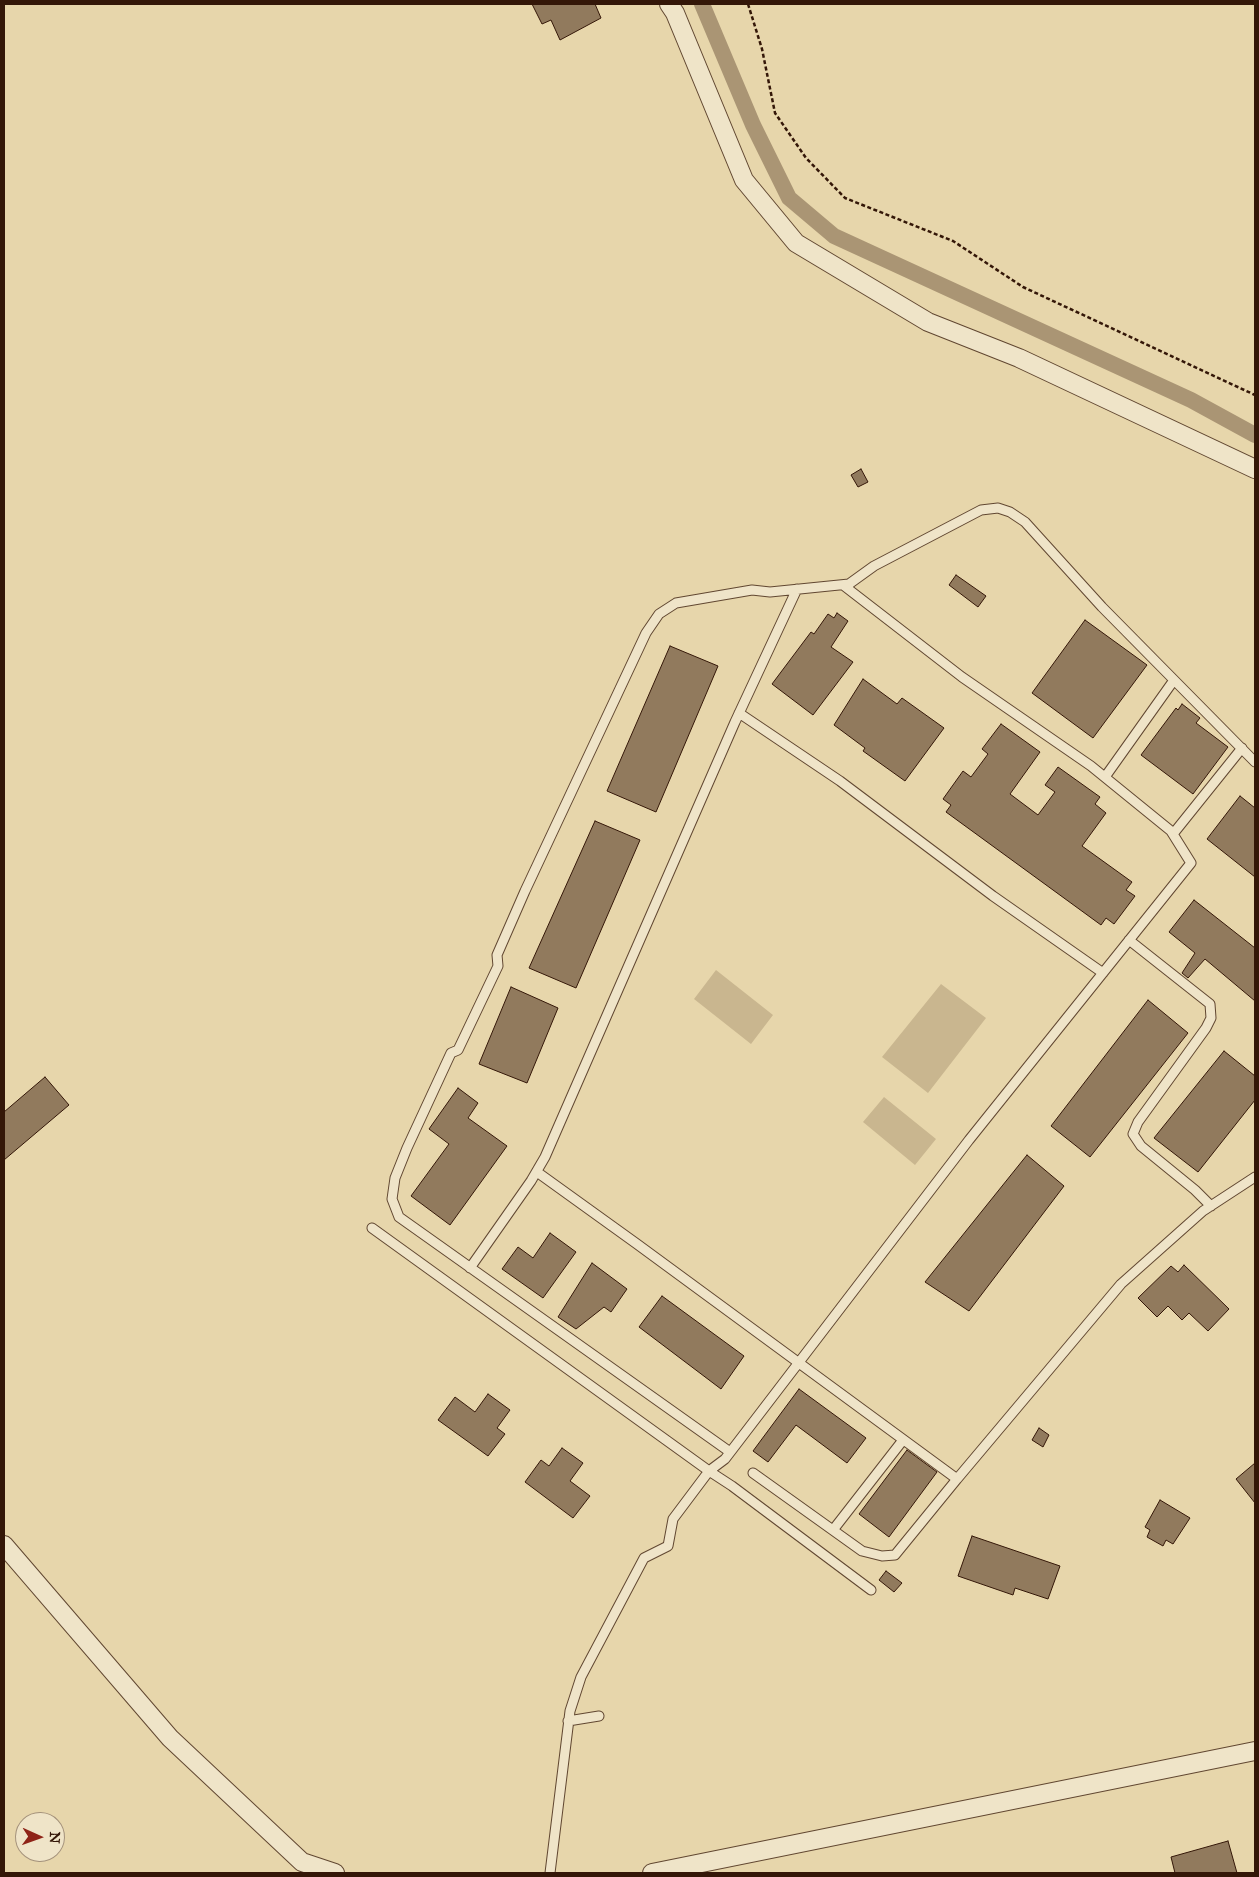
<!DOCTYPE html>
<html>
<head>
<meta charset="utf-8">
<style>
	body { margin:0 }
	#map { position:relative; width:1259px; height:1877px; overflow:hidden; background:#e7d6ab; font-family:"IM FELL Great Primer",serif }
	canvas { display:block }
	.frame { position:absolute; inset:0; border:5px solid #341708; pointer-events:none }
	.north { position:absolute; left:15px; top:1812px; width:50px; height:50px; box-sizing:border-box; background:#efe4c8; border:1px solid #a4927b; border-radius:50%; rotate:92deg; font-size:14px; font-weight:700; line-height:20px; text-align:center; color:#341708 }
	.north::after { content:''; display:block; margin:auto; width:18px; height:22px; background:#8f2418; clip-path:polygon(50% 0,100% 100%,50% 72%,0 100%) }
</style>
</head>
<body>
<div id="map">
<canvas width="1259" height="1877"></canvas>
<div class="frame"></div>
<div class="north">N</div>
</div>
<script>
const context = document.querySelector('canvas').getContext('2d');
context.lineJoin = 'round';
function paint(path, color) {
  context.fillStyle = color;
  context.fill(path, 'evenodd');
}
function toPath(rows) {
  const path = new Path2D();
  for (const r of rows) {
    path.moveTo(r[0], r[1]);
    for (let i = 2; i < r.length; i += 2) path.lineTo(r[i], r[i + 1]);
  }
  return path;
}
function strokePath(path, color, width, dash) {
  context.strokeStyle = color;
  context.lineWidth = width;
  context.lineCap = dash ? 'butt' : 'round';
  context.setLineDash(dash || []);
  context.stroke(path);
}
paint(toPath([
	[716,970,773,1015,751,1044,694,999],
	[941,984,986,1018,928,1093,882,1057],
	[884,1097,936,1139,915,1165,863,1122]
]), '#c9b68f');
strokePath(toPath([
	[702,4,753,125,789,198,834,236,1191,400,1255,435]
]), '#aa9574', 16);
const building = toPath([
	[532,4,595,4,601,18,560,40,551,20,542,24,532,4],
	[861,469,868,482,858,487,851,475,861,469],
	[956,575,986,596,978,607,949,585,956,575],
	[837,613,848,621,831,647,853,662,813,715,772,684,811,632,814,634,828,614,834,618,837,613],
	[1085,620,1147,665,1093,738,1032,693,1085,620],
	[670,646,718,666,656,812,607,791,670,646],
	[863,679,897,704,902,698,944,728,905,781,863,751,865,748,834,725,863,679],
	[1182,704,1200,718,1196,723,1228,747,1193,794,1141,755,1176,708,1178,710,1182,704],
	[1001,724,1040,752,1010,794,1038,815,1055,792,1045,785,1058,767,1100,797,1095,804,1106,813,1082,846,1132,882,1126,890,1135,896,1114,924,1106,918,1101,925,946,812,951,805,943,799,963,771,971,777,988,754,982,749,1001,724],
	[1240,796,1255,808,1255,877,1207,839,1240,796],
	[595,821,640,840,576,988,529,968,595,821],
	[1194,900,1255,948,1255,1001,1205,959,1188,978,1182,973,1195,953,1169,932,1194,900],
	[511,987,558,1008,527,1083,479,1064,511,987],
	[1148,1000,1188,1033,1090,1157,1051,1126,1148,1000],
	[1224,1051,1255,1076,1255,1100,1198,1172,1154,1138,1224,1051],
	[45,1077,69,1105,4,1160,4,1112,45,1077],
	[458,1088,478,1103,468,1118,507,1146,450,1225,411,1196,449,1144,429,1129,458,1088],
	[1027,1155,1064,1186,969,1311,925,1282,1027,1155],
	[550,1233,576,1252,543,1298,502,1269,518,1247,533,1258,550,1233],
	[592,1263,627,1289,611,1312,604,1307,576,1329,558,1317,592,1263],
	[1184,1265,1229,1309,1208,1331,1189,1313,1182,1320,1168,1306,1157,1317,1138,1298,1171,1266,1178,1272,1184,1265],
	[662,1296,744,1356,721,1389,639,1327,662,1296],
	[799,1389,866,1438,847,1463,796,1425,768,1462,753,1451,799,1389],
	[488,1394,510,1410,497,1428,505,1434,488,1456,438,1420,455,1397,475,1412,488,1394],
	[1039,1428,1049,1435,1043,1447,1032,1440,1039,1428],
	[562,1448,583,1463,570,1481,590,1496,573,1518,525,1482,541,1460,549,1466,562,1448],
	[907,1450,937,1472,889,1537,859,1514,907,1450],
	[1255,1463,1255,1503,1236,1479,1255,1463],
	[1160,1500,1190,1518,1173,1544,1166,1540,1163,1546,1147,1537,1150,1530,1145,1527,1160,1500],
	[972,1536,1060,1566,1048,1599,1015,1588,1013,1595,958,1576,972,1536],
	[886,1571,902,1583,894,1592,879,1580,886,1571],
	[1228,1841,1237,1873,1175,1873,1171,1857,1228,1841]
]);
paint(building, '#917a5d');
strokePath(building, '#341708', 1);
const service = toPath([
	[843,585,962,677,1091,766,1171,831,1191,863,969,1140,725,1459,709,1471,732,1486,871,1590],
	[739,713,840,781,993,896,1103,973],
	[1105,777,1174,680],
	[1173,834,1242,748],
	[1129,940,1210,1004,1211,1018,1206,1028,1138,1122,1133,1134,1141,1146,1195,1190,1211,1206],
	[537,1172,637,1244,957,1479,1121,1284,1203,1211,1255,1177],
	[372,1228,709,1471,673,1519,668,1546,644,1558,581,1677,570,1711,550,1873],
	[470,1268,531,1181,545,1157,735,722,797,589],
	[730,1452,399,1217,392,1199,395,1178,407,1148,451,1053,458,1050,498,966,497,955,525,891,646,633,659,614,676,603,752,590,770,592,849,584,874,566,981,510,998,508,1010,512,1025,522,1102,607,1255,762],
	[753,1473,862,1551,882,1556,895,1555,957,1479],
	[833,1530,903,1440],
	[568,1721,599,1716]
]);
const minor = toPath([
	[669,4,675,13,744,180,796,243,928,322,1019,358,1255,469],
	[4,1545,170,1738,302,1862,335,1873],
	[652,1873,1255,1751]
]);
strokePath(service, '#614731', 11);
strokePath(minor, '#614731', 20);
strokePath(toPath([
	[748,4,762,49,775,113,806,158,845,198,953,241,1023,287,1255,395]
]), '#341708', 2.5, [4, 2.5]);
strokePath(service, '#efe4c8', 9);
strokePath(minor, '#efe4c8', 18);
</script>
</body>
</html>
